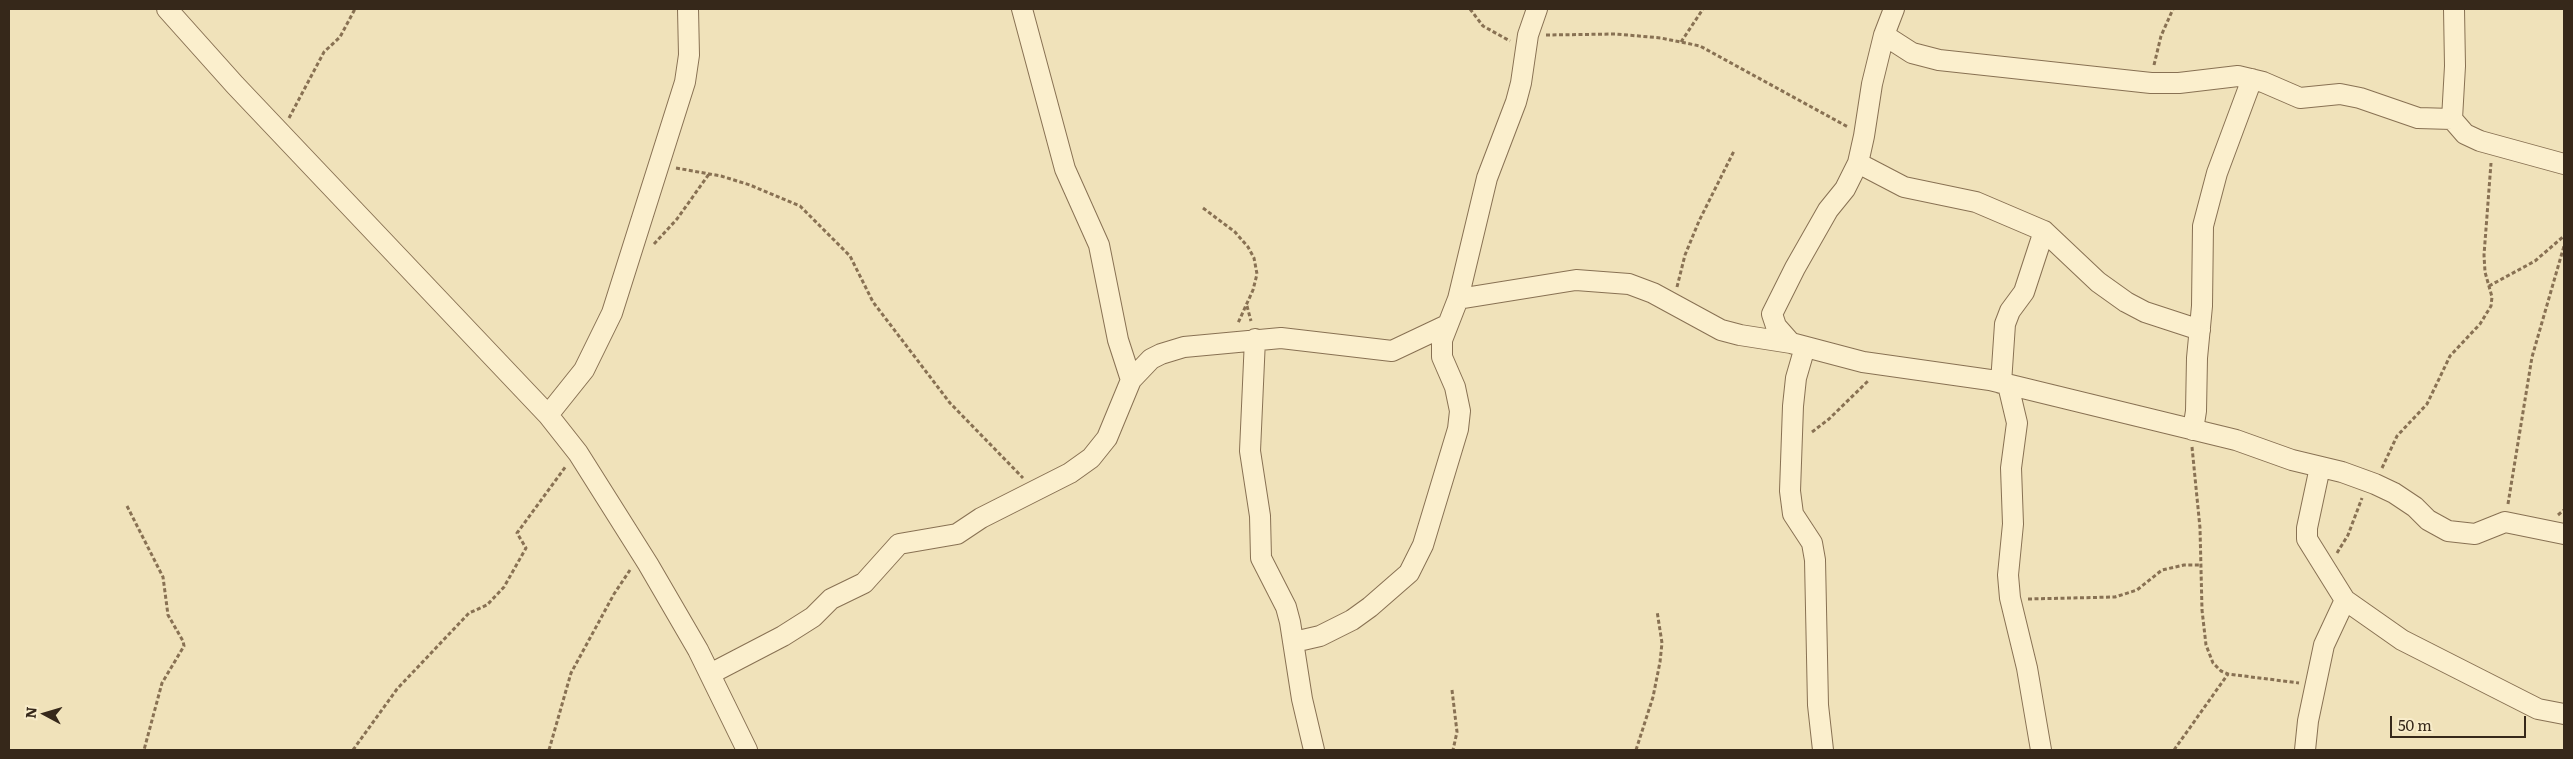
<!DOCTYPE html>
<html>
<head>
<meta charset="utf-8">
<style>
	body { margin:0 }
	#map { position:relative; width:2573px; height:759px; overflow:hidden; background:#f0e2ba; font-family:Literata,serif }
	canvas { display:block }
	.frame { position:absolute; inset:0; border:10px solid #36281a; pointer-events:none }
	.north { position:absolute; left:20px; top:689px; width:50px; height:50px; -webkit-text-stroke:4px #f8ecca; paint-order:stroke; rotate:276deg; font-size:14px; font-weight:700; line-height:20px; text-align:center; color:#36281a }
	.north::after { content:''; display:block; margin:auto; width:18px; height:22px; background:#36281a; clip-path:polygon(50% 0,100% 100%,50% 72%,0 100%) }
	.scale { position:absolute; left:2390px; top:716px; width:136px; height:22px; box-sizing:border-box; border:2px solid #36281a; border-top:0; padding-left:6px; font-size:15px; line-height:18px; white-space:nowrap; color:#36281a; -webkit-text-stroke:4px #f8ecca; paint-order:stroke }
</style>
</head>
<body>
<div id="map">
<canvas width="2573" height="759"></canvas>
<div class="frame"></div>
<div class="north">N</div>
<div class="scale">50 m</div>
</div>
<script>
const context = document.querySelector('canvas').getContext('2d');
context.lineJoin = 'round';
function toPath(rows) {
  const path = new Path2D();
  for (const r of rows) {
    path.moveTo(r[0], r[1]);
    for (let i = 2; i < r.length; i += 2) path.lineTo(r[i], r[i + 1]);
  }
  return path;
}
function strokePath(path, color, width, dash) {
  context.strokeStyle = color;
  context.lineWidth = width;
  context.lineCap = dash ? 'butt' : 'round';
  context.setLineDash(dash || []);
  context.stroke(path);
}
const minor = toPath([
	[167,9,235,85,548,415,578,453,648,564,698,650,747,750],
	[1022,9,1065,169,1099,245,1118,340,1131,380],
	[2454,9,2455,66,2452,119,2465,134,2480,141,2564,164],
	[1884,35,1912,53,1939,60,2151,83,2179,83,2238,76,2263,82,2300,98,2340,94,2360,98,2418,118,2452,119],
	[1858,163,1904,187,1976,202,2044,231,2098,282,2126,302,2145,312,2200,330],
	[1458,299,1576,280,1629,284,1653,293,1721,330,1740,335,1791,343,1863,362,1990,380,2236,440,2292,460,2342,472,2375,484,2394,493,2415,507,2428,520,2448,531,2475,534,2505,522,2564,534],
	[1255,339,1250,451,1260,516,1261,558,1286,607,1290,622,1302,699,1314,750],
	[1791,343,1776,326,1772,314,1795,268,1828,210,1845,189,1858,163,1864,136,1872,84,1884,35,1894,9],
	[1805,347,1796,378,1793,406,1790,491,1793,514,1812,543,1815,560,1818,705,1823,750],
	[2001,383,2005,324,2010,311,2024,292,2044,231],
	[2008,385,2017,423,2011,468,2013,524,2008,575,2010,598,2027,668,2041,750],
	[548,415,584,370,612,313,685,82,689,55,688,9],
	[2193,430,2196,411,2197,358,2202,306,2203,226,2217,173,2252,79],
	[2320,467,2307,528,2307,539,2345,600,2402,640,2538,709,2564,714],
	[1294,642,1320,636,1352,620,1370,607,1409,573,1423,545,1458,429,1460,411,1455,387,1442,357,1442,340,1458,299,1487,178,1516,102,1521,83,1528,35,1537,9],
	[710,674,783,636,813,617,831,599,864,583,899,544,957,534,981,518,1070,473,1091,458,1107,438,1131,380,1151,359,1161,354,1184,347,1281,338,1392,351,1447,325],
	[2305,750,2308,721,2324,645,2345,600]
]);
strokePath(minor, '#887153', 22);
strokePath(toPath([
	[1470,9,1483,26,1510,41],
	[1546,35,1616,34,1661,38,1700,46,1848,127],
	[1681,42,1703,9],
	[2154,65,2161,36,2173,9],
	[289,118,324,52,340,37,355,9],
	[676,168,721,176,750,185,800,206,850,256,873,302,950,403,1023,478],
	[1203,208,1235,232,1248,247,1254,258,1257,274,1253,290,1238,323],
	[654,244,677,219,709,174],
	[2489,286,2535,261,2564,236],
	[1677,287,1685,255,1699,221,1734,151],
	[1247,306,1251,321],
	[1812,432,1829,419,1868,381],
	[2192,447,2200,528,2202,610,2206,645,2213,663,2221,671,2228,674,2299,683],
	[2382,468,2397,436,2427,404,2450,356,2480,324,2491,306,2492,297,2485,272,2484,255,2491,163],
	[2508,504,2532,357,2564,246],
	[127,506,163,577,168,615,183,641,184,646,162,683,144,750],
	[2558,515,2564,510],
	[2337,553,2348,535,2362,498],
	[2028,599,2115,597,2137,590,2162,570,2184,565,2201,565],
	[1452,690,1457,732,1453,750],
	[353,750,397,689,469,613,487,605,504,587,526,548,517,533,566,466],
	[549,750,571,673,614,594,630,570],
	[1636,750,1653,697,1660,662,1662,643,1657,611],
	[2174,750,2228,674]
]), '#887153', 3, [4, 2.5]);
strokePath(minor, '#fbefcd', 20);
</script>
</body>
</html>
